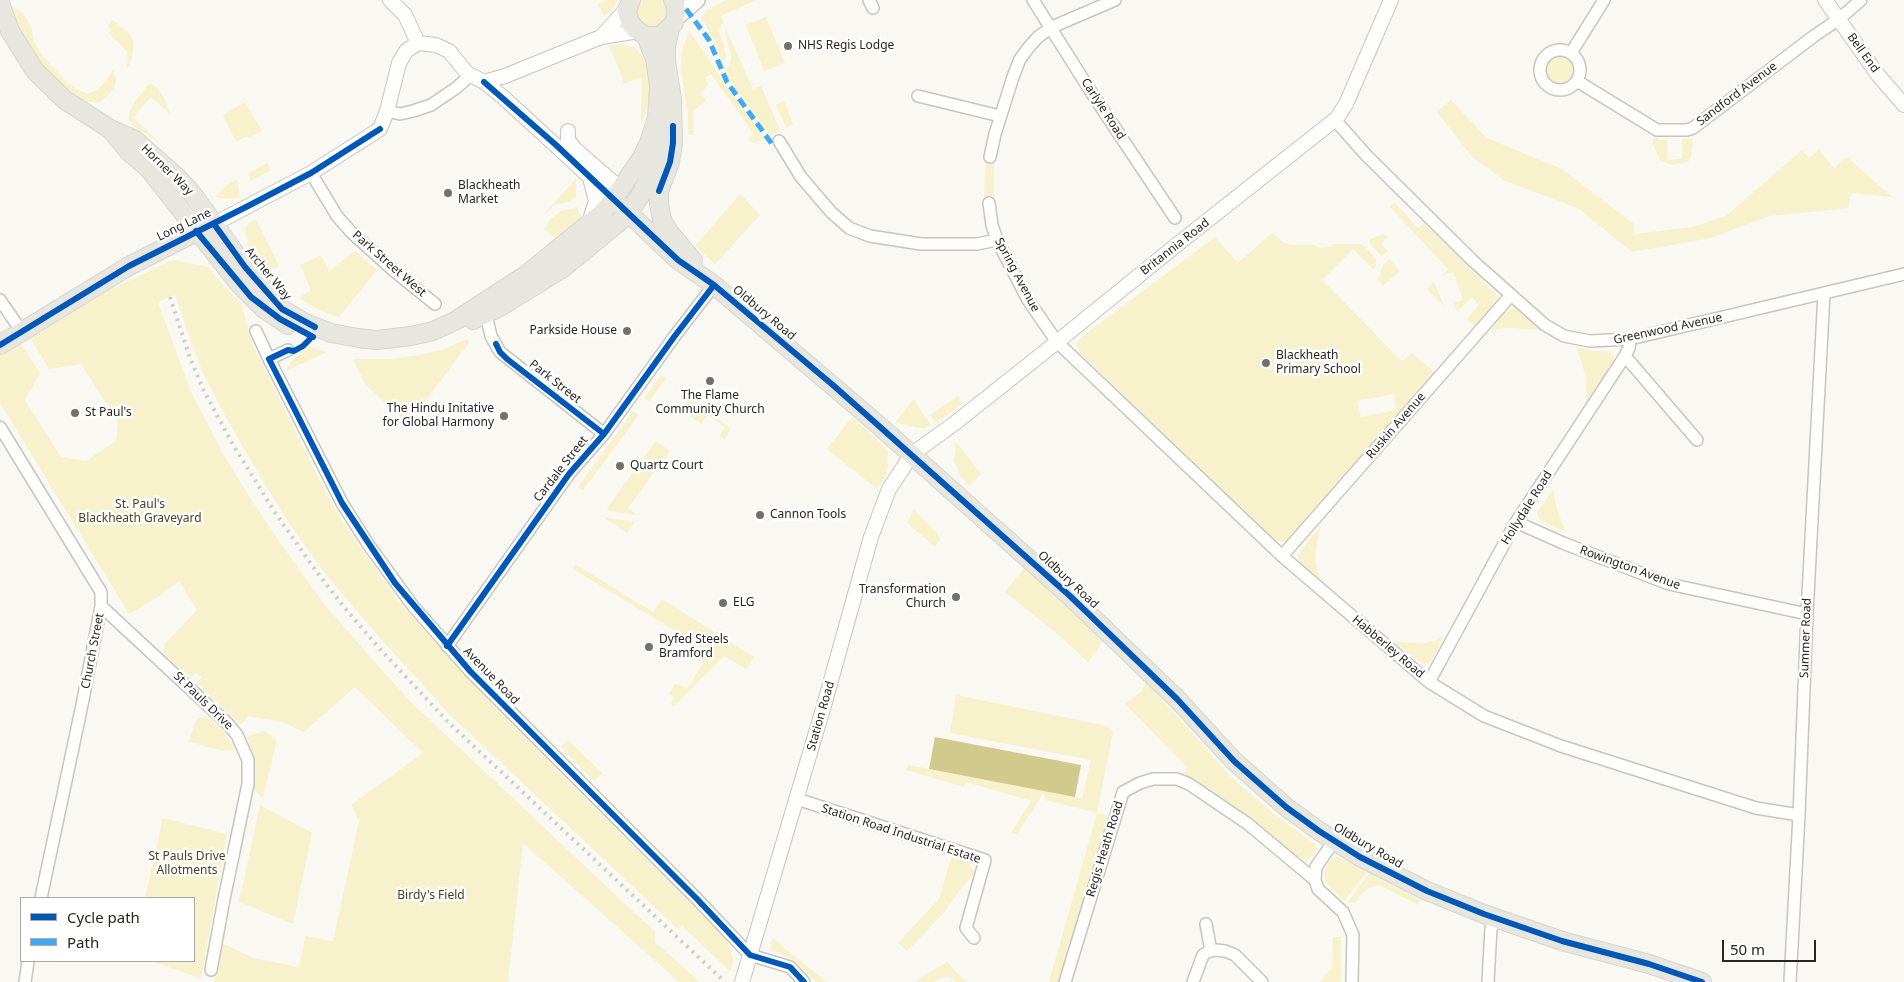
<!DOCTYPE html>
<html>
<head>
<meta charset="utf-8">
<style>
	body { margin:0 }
	#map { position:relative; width:1904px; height:982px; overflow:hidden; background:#f9f8f3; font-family:"Noto Sans",sans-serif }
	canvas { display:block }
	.legend { position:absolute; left:20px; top:897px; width:175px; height:65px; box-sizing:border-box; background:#fff; border:1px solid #a8a8a7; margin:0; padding:6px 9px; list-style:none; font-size:15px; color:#262623 }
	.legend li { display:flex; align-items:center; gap:10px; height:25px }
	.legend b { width:25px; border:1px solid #a8a8a7 }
	.scale { position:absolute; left:1722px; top:940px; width:94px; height:22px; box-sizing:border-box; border:2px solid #262623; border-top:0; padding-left:6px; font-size:15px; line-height:18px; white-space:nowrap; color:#262623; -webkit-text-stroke:4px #fff; paint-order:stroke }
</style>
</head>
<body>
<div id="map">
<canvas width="1904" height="982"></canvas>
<ul class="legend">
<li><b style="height:6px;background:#0057b8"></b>Cycle path</li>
<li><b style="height:6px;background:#3fa9f5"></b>Path</li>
</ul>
<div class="scale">50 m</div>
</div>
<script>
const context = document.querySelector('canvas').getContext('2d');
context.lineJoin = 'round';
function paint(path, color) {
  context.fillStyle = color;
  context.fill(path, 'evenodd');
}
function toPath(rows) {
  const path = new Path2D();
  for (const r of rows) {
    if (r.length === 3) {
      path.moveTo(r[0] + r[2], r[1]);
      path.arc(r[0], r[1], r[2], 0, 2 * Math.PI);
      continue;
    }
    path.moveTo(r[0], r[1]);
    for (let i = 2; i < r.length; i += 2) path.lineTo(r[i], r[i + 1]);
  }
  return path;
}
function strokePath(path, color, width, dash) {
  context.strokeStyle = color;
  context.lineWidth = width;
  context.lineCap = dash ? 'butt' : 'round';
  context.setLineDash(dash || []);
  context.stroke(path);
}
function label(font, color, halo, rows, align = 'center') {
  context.font = font + ' "Noto Sans",sans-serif';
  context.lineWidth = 5;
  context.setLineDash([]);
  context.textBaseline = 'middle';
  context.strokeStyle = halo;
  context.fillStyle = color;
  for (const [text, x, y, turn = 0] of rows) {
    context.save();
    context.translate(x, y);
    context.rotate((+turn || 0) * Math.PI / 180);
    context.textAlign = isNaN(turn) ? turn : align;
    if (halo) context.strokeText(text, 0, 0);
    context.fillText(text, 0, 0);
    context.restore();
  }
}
paint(toPath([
	[606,0,618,0,611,11,604,16,598,4],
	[641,0,664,0,668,5,670,12,664,25,652,30,641,25,635,13,637,6],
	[726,0,756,0,721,16,723,22,719,31,724,45,726,57,723,64,714,41,702,18,706,11],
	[12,6,22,12,27,19,31,26,34,42,44,58,71,86,87,94,95,91,102,85,113,70,116,81,114,88,106,97,98,103,83,101,47,71,21,34],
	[766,17,785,63,764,71,746,25],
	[113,20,129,33,134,42,131,62,126,69,128,62,127,51,108,33,111,30,108,27],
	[726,29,753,89,761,86,780,130,770,135,729,79,726,71,730,64,731,56,725,32],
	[689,31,724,82,765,139,754,143,748,140,754,134,711,74,705,78,709,85,701,92,706,101,693,111,694,135,688,135,688,115,681,71,681,61,682,50],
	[618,44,635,47,643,58,647,69,650,90,647,108,641,125,642,77,623,84,622,76,609,46],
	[1560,70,15],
	[151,84,156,87,164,98,170,114,151,97,133,117,164,147,147,134,136,129,131,124,129,119,130,111,136,100,147,86],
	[1451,100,1487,138,1562,169,1634,224,1634,234,1693,227,1726,216,1802,150,1809,158,1819,150,1834,168,1847,157,1892,197,1851,193,1848,208,1770,216,1711,238,1632,252,1578,208,1505,181,1472,157,1437,112],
	[784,101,793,125,786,127,776,105],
	[245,102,262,131,249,138,247,136,236,142,223,115],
	[1653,136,1660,140,1667,140,1668,160,1682,159,1682,139,1693,138,1691,157,1688,162,1671,165,1660,160,1653,145],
	[986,162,994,163,994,196,984,196],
	[267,163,271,170,251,181,248,174],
	[576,178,576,199,553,206,540,219],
	[237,179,240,198,228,199,215,197,227,185],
	[740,194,760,215,715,264,695,246],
	[1394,202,1418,228,1424,223,1499,298,1475,326,1467,319,1479,305,1472,297,1457,312,1454,303,1463,300,1453,272,1442,275,1448,269,1390,207],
	[577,207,581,218,556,239,544,229,550,220,561,211],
	[256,219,279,266,267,271,248,246,245,227,249,223],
	[1272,233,1284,243,1293,245,1315,245,1318,248,1331,247,1333,244,1362,244,1376,258,1376,266,1373,269,1353,249,1322,280,1402,361,1412,353,1434,372,1292,537,1284,542,1275,541,1081,354,1077,345,1078,341,1084,335,1215,237,1238,263],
	[1394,394,1397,410,1361,417,1357,401],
	[1383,234,1388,236,1381,244,1388,251,1382,256,1370,244,1370,239],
	[355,251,377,270,339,317,321,311,299,298,311,290,300,265,321,255,329,271],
	[1389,259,1400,271,1383,286,1378,280,1383,265],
	[172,260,209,267,215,276,242,305,252,344,327,495,346,527,399,602,483,695,727,940,733,959,731,972,682,926,679,930,450,715,380,638,323,571,289,523,261,478,225,416,202,371,189,336,175,295,158,302,190,389,222,452,247,493,281,544,324,604,372,659,413,704,655,932,655,942,700,982,679,982,523,843,508,982,214,982,222,943,253,958,299,967,305,936,333,941,359,821,351,805,423,753,355,687,304,732,281,722,248,716,241,725,197,683,202,677,196,673,191,677,163,654,165,644,197,610,179,581,158,597,129,614,0,403,0,352,19,341,40,373,25,400,61,457,86,461,116,441,118,422,81,364,49,369,29,336,95,297],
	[1434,282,1444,306,1427,289],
	[1511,309,1516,309,1523,313,1544,330,1514,328,1502,328,1490,332,1502,315],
	[467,339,469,343,408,424,365,384,353,359,389,359,414,356,441,350],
	[308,346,327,352,286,371,290,363],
	[1577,347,1593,351,1608,351,1614,356,1614,361,1587,402,1586,378],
	[661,375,666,379,649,401,644,398],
	[958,396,963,404,936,423,930,415],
	[690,397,730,428,725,440,719,436,725,428,708,415,701,424,680,409],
	[914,399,921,411,931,425,925,428,917,428,895,422],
	[633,411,639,415,583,490,578,487],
	[852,417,880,442,887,451,888,467,886,475,877,489,827,449],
	[656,441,670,451,628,508,637,515,609,511,607,508],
	[956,442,981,474,969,486,961,477,954,461],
	[1553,489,1558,513,1566,532,1541,521,1538,517,1537,513],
	[914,510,934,530,940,539,935,547,907,523],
	[603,517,635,522,627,533],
	[1320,527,1315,555,1316,566,1321,581,1306,569,1300,563,1298,557,1306,544],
	[575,564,653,612,662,599,754,657,746,669,724,656,673,707,671,704,674,697,669,694,675,683,687,689,703,663,690,655,697,644,573,569],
	[1025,567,1105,639,1088,662,1061,637,1005,592],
	[1443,636,1435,655,1430,662,1426,664,1418,660,1394,642,1425,643,1435,641],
	[1146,681,1231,777,1274,814,1314,843,1317,849,1314,855,1307,860,1293,855,1257,824,1184,774,1187,767,1125,704,1142,691],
	[956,695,1107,726,1113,732,1097,813,1107,815,1105,827,1060,982,1049,982,1097,813,1045,800,1044,792,1017,834,1011,833,1031,801,966,782,964,787,906,770,908,765,1082,798,1091,760,950,733],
	[206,717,222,729,235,750,224,751,189,742,195,722,199,718],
	[265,731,277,741,263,798,254,790,254,761,247,736],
	[568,740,602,773,594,781,561,747],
	[260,805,312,833,293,924,239,902],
	[163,818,227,834,201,979,152,961,194,961,194,898,145,898],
	[1339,857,1367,872,1344,901,1326,882,1324,874,1329,862,1333,858],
	[951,858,969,863,975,873,959,891,944,913,907,951,898,943,939,899],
	[1369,873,1420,900,1418,905,1380,885,1371,887,1366,890,1360,895,1355,903,1348,902],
	[1333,937,1341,937,1341,982,1320,982,1332,968],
	[773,938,789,952,827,982,816,982,795,961,774,951,770,949],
	[947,962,966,982,956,982,949,977,945,977,933,982,914,982]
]), '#f7f2cb');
paint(toPath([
	[935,737,1081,765,1075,797,929,769]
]), '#d2ca8d');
const minor = toPath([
	[869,0,873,8],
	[1033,0,1093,95,1175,218],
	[1560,70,20],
	[1571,53,1604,0],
	[1577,81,1657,130,1687,130,1693,128,1814,36,1839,19,1861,0],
	[918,96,1000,116],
	[387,111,400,114,413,111,431,105,456,88,471,75],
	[1335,120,1366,155,1473,261,1545,325,1564,336,1590,341,1630,339,1904,274],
	[779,141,801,177,831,212,849,228,870,236,921,244,977,244,997,240],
	[990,157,995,134,1013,77,1020,59,1029,47,1038,37,1052,27,1115,0],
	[311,173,337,216,351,232,393,270,435,304],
	[989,203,992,225,997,240,1028,300,1057,342,1282,556,1429,682,1484,716,1561,746,1756,808,1799,815],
	[0,300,22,332],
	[486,315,491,336,500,352,604,434],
	[256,331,269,359],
	[288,350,269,359,342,503,368,544,413,606,470,671,697,899,750,955,790,967,804,982],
	[1625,356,1697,440],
	[0,427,101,592,101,606,82,705,41,898],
	[1516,522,1563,543,1669,584,1807,614],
	[1282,556,1511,295],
	[101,606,228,724,237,735,248,760,248,784,224,899,211,970],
	[447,646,569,474,604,434,674,337,714,285],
	[1429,682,1516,522,1625,356,1629,348,1630,339],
	[797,799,985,860,966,928,974,938],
	[1334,841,1316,867,1315,880,1318,889,1343,912,1353,935,1352,982],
	[1206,924,1211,951],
	[25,982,28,961],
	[1065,982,1123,792,1140,783,1153,779,1177,779,1189,784,1248,824,1315,880],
	[1193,982,1203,955,1209,951,1216,950,1225,951,1235,955,1262,982],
	[1488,982,1491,928,1498,919],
	[1790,982,1799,815,1807,614,1824,293]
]);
const tertiary = toPath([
	[390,0,405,15,418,43],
	[1825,0,1878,75,1904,105],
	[601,37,629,6],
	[484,82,505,76,601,37,639,31],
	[568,131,568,140,575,149,621,189],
	[589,223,596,201,590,178],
	[214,224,311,173,380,129,387,111,399,63,406,51,418,43,436,45,449,51,467,73,484,82,504,98,614,199],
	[742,982,823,709,871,537,889,489,903,468,911,455,955,423,1057,342,1179,243,1337,118,1346,104,1391,0]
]);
const secondary = toPath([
	[675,19,697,0]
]);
const primary = toPath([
	[631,0,627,11,630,22,635,29,646,36,660,36,674,23,676,14,675,3,673,0],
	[0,3,10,31,35,71,65,100,110,129,135,140,178,178,191,192,245,267,282,309,305,323,331,333,358,338,377,340,411,336,433,331,455,321,526,275,602,213,610,204,641,159,649,143,657,118,659,85,655,59,646,36],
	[670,28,666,47,666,62,672,99,673,143,670,162,659,191,659,204,662,220,669,232,693,261],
	[112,131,129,152,149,169,240,285,264,309,288,325],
	[614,199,678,260,714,285,875,422,1070,596,1177,699,1234,761,1286,807,1319,831,1360,857,1427,891,1484,914,1562,941,1649,964,1702,982],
	[473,320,500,307,563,268,620,221,632,208,642,193,659,154,664,127],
	[0,345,129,266,206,227]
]);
strokePath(minor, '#c6c5c2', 14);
strokePath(tertiary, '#c6c5c2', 16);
strokePath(secondary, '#c6c5c2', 18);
strokePath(primary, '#d5d5d3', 20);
strokePath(minor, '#fefefd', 11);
strokePath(tertiary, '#fefefd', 14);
strokePath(secondary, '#fefefd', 15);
strokePath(primary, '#e8e7df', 18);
strokePath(toPath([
	[170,297,190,358,203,389,232,443,274,511,316,571,344,607,379,648,448,722,725,982]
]), '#cececd', 4, [2.5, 5]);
strokePath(toPath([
	[686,9,709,40,727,82,772,144]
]), '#3fa9f5', 5, [10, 5]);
strokePath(toPath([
	[484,82,556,145,678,260,714,285,834,386,1070,596,1177,699,1234,761,1286,807,1319,831,1360,857,1427,891,1484,914,1562,941,1649,964,1702,982],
	[659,191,670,162,673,143,673,126],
	[214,224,245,267,282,309,315,327],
	[196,231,251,297,280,319,313,337],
	[309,340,303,346,294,351,288,350,269,359,342,503,395,583,470,671,697,899,750,955,790,967,804,982],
	[496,344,500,352,507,359,604,434],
	[0,345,129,266,250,205,311,173,380,129],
	[447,646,569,474,604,434,674,337,714,285]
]), '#0057b8', 6);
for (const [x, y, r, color] of [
	[788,46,5,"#70706c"],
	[448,193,5,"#70706c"],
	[627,331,5,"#70706c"],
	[1266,363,5,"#70706c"],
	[710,381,5,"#70706c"],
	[75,413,5,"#70706c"],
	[504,416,5,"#70706c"],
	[620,466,5,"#70706c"],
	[760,515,5,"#70706c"],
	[956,597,5,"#70706c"],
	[723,603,5,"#70706c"],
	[649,647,5,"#70706c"]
]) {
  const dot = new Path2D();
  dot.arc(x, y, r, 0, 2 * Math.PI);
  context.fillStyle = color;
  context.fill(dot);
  strokePath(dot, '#fff', 2);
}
label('12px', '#262623', '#fff', [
	["NHS Regis Lodge",798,46],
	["Blackheath",458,186],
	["Market",458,200],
	["Parkside House",617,331,"right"],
	["Blackheath",1276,356],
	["Primary School",1276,370],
	["The Flame",710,396,"center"],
	["Community Church",710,410,"center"],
	["The Hindu Initative",494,409,"right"],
	["for Global Harmony",494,423,"right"],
	["St Paul's",85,413],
	["Quartz Court",630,466],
	["Cannon Tools",770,515],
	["Transformation",946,590,"right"],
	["Church",946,604,"right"],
	["ELG",733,603],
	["Dyfed Steels",659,640],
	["Bramford",659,654]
], 'left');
label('12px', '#262623', '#fff', [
	["Bell End",1863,53,54],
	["Sandford Avenue",1737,94,-37],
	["Carlyle Road",1103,109,57],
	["Horner Way",167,170,44],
	["Long Lane",184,225,-26],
	["Britannia Road",1175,247,-38],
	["Park Street West",389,264,41],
	["Archer Way",268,274,50],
	["Spring Avenue",1017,275,62],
	["Oldbury Road",764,313,40],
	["Greenwood Avenue",1668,329,-12],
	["Park Street",555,382,38],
	["Ruskin Avenue",1396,426,-49],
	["Cardale Street",561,469,-52],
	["Hollydale Road",1527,508,-58],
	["Rowington Avenue",1630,568,20],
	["Oldbury Road",1068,580,43],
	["Summer Road",1806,638,-88],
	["Habberley Road",1388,647,40],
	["Church Street",93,651,-79],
	["Avenue Road",491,676,46],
	["St Pauls Drive",203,701,44],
	["Station Road",821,716,-74],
	["Station Road Industrial Estate",901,834,18],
	["Oldbury Road",1368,846,30],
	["Regis Heath Road",1105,849,-73]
]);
label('12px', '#48431f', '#fff', [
	["St. Paul's",140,505],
	["Blackheath Graveyard",140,519],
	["St Pauls Drive",187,857],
	["Allotments",187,871],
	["Birdy's Field",431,896]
]);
</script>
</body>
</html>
